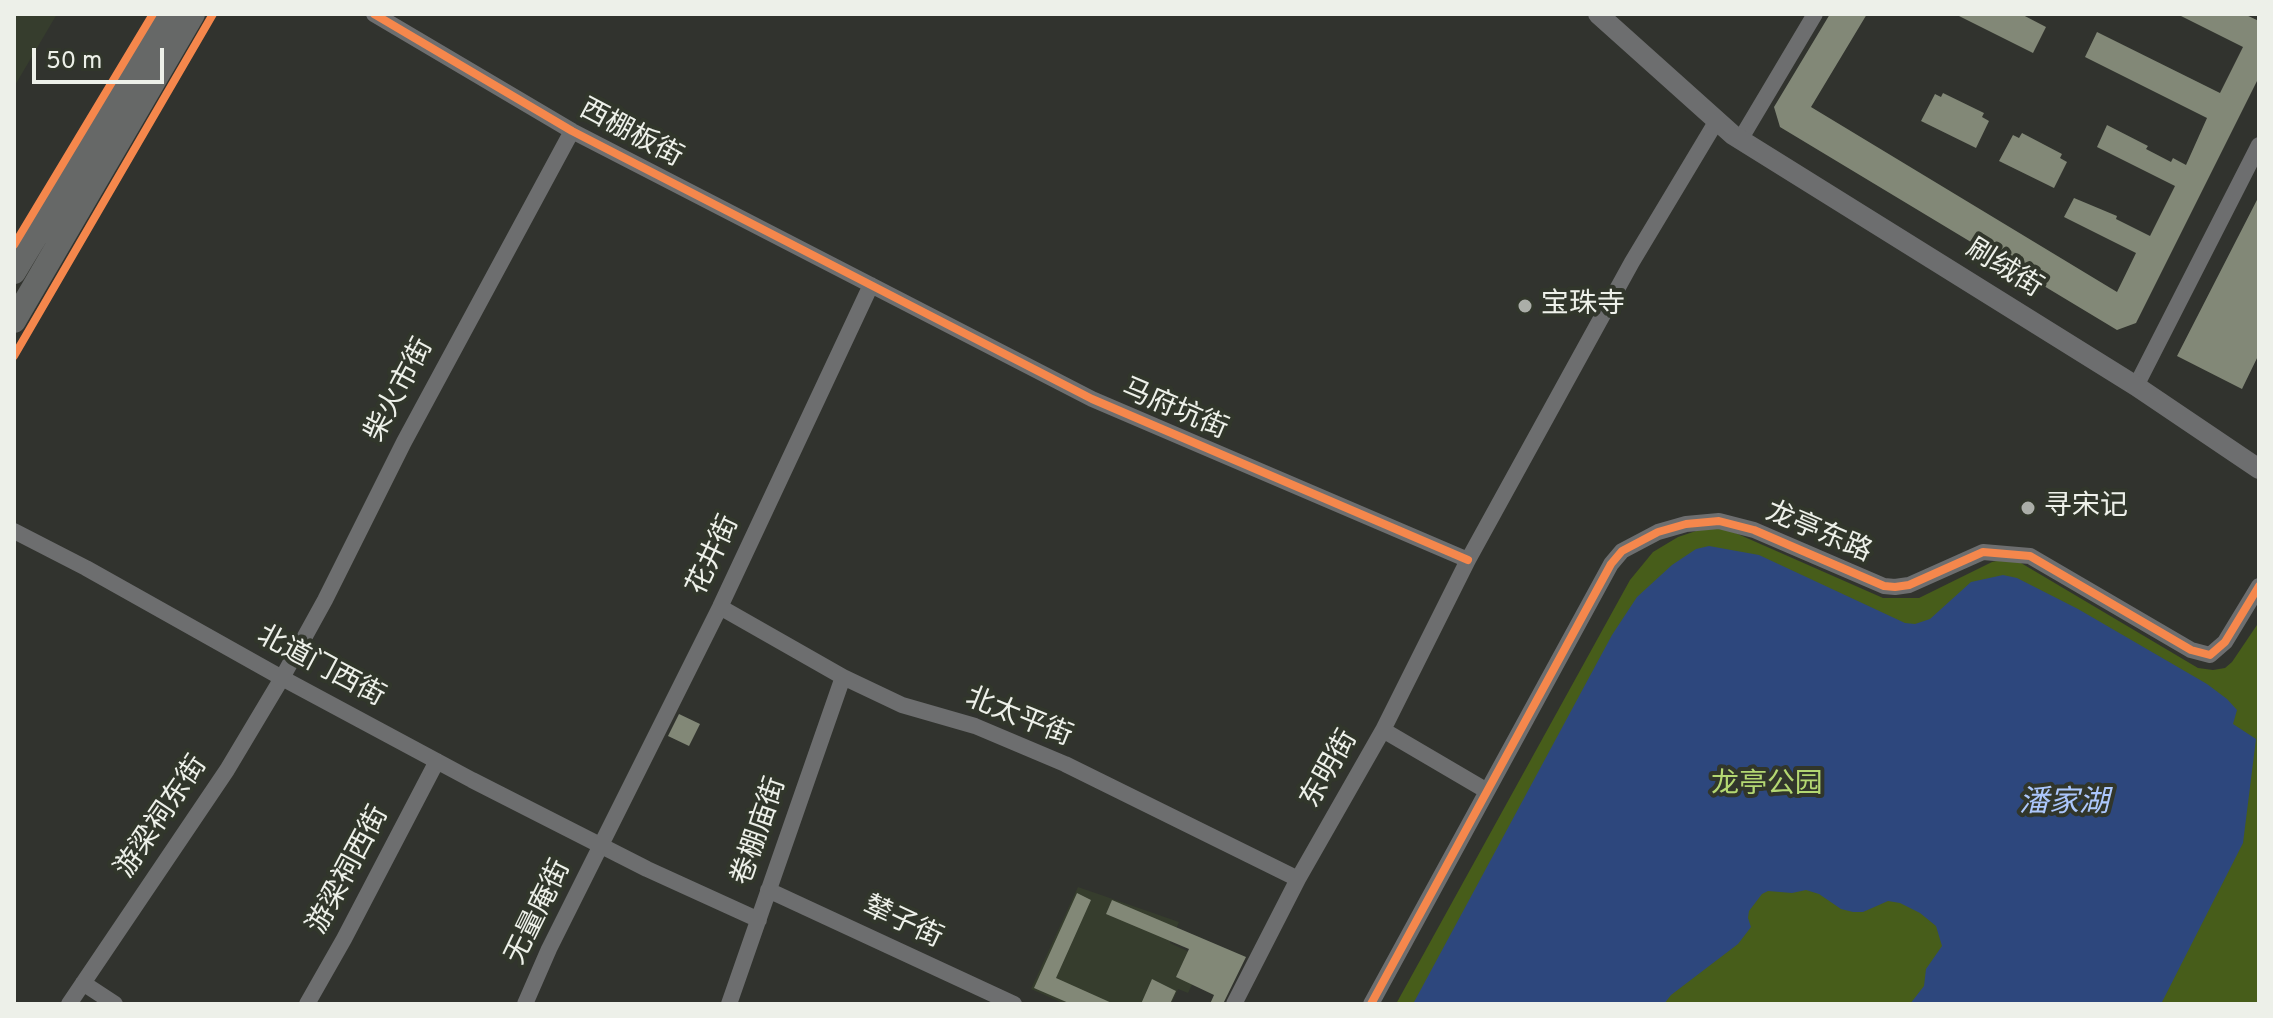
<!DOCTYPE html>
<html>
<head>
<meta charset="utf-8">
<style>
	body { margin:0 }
	#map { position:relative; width:2273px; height:1018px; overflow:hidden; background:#31332e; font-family:Overpass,sans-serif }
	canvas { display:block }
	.frame { position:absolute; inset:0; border:16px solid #edf0e9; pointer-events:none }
	.scale { position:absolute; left:32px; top:48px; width:132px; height:36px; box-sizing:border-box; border:4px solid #edf0e9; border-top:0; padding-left:10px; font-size:24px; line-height:28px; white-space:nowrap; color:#edf0e9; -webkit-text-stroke:6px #31362b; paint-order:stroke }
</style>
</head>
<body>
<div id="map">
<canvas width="2273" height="1018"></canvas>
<div class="frame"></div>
<div class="scale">50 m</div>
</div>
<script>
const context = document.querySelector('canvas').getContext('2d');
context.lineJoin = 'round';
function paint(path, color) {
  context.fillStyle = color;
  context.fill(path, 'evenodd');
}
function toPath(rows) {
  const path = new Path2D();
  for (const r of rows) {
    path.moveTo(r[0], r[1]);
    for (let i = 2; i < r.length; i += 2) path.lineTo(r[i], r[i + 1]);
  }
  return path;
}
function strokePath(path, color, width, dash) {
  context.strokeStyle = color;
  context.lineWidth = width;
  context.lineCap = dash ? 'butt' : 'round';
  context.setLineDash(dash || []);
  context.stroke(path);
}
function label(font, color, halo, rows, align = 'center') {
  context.font = font + ' Overpass,"Noto Sans SC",sans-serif';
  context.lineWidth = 8;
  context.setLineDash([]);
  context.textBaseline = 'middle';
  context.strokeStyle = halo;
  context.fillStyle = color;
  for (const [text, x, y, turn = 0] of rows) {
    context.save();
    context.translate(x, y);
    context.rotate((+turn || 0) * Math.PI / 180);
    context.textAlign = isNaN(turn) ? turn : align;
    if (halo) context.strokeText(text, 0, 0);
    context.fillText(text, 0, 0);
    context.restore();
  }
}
paint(toPath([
	[14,14,57,14,14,87],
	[1078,887,1179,922,1170,943,1204,959,1188,993,1178,989,1171,1004,1065,1004,1031,989]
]), '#363d2d');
paint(toPath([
	[1708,527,1731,531,1883,598,1919,598,1992,562,2005,559,2021,563,2198,668,2213,670,2225,668,2232,662,2259,622,2259,1004,1396,1004,1630,580,1653,552,1678,537]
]), '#475d1a');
paint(toPath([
	[1709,546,1759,555,1905,623,1915,624,1930,619,1971,582,2003,575,2017,578,2078,609,2207,684,2227,699,2237,710,2233,724,2256,739,2243,843,2161,1004,1910,1004,1924,986,1926,969,1942,946,1936,926,1920,913,1900,903,1888,901,1863,912,1853,912,1841,909,1819,894,1806,890,1792,893,1768,891,1762,894,1749,911,1748,918,1751,927,1738,944,1671,995,1664,1004,1413,1004,1612,635,1637,597,1672,565,1696,549]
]), '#2d477d');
paint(toPath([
	[1830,14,1867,14,1811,107,2117,292,2136,253,2064,217,2074,198,2117,216,2116,219,2150,236,2175,186,2097,147,2107,125,2148,146,2146,149,2171,162,2173,158,2186,165,2207,118,2085,57,2097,32,2220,93,2243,47,2177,14,2244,14,2259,21,2259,77,2136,323,2117,330,1780,127,1774,107],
	[1955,14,2021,14,2046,27,2033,53],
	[1943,93,1984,113,1982,117,1989,121,1976,148,1921,121,1935,94,1941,97],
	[2022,133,2062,154,2060,158,2067,162,2054,188,1999,161,2013,135,2019,138],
	[2259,196,2259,354,2242,389,2177,356],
	[679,714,700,724,689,746,668,736],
	[1077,893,1091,900,1056,978,1114,1004,1071,1004,1034,988],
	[1112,900,1246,957,1223,1004,1210,1004,1214,995,1176,977,1189,949,1106,914],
	[1152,979,1176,991,1170,1004,1141,1004]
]), '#828877');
strokePath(toPath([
	[374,14,572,131,1092,399,1468,560],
	[1740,140,1815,14],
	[2136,386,2259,145],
	[14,531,86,568,282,678,472,780,647,869,759,920],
	[720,607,843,677,902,705,975,726,1065,764,1298,879],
	[1383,730,1487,791],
	[768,890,1014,1004],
	[83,983,115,1004],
	[69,1004,227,770,282,678,325,600,404,442,572,131],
	[307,1004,344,939,437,761],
	[525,1004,549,949,720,607,871,285],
	[729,1004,843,677],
	[1234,1004,1298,879,1383,730,1468,560,1632,262,1716,122],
	[1371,1004,1611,564,1622,551,1658,532,1686,524,1719,521,1754,530,1884,586,1895,587,1909,585,1983,552,2030,556,2191,650,2210,655,2225,642,2259,586]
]), '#6d6e6f', 16);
strokePath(toPath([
	[1598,14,1733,135,2136,386,2259,469]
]), '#6d6e6f', 20);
strokePath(toPath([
	[14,272,170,14],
	[14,321,193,14]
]), '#666867', 24);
strokePath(toPath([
	[374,14,572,131,1092,399,1468,560],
	[14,245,153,14],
	[14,356,213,14],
	[1371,1004,1611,564,1622,551,1658,532,1686,524,1719,521,1754,530,1884,586,1895,587,1909,585,1983,552,2030,556,2191,650,2210,655,2225,642,2259,586]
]), '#f5874c', 8);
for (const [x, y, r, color] of [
	[1525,306,8,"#abaea8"],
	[2028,508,8,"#abaea8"]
]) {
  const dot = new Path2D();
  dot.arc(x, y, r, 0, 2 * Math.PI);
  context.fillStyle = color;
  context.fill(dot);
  strokePath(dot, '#31362b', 3);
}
label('28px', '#edf0e9', '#31362b', [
	["西棚板街",630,135,28],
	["刷绒街",2003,270,32],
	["柴火市街",401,391,-62],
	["马府坑街",1174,411,23],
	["龙亭东路",1818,534,23],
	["花井街",715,556,-65],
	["北道门西街",320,668,28],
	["北太平街",1018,719,22],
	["东明街",1331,770,-60],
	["游梁祠东街",163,818,-56],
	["卷棚庙街",761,832,-71],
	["游梁祠西街",350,871,-62],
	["无量庵街",540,913,-64],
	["辇子街",902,924,25]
]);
label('28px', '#edf0e9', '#31362b', [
	["宝珠寺",1541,306],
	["寻宋记",2044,508]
], 'left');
label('28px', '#b4d872', '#31362b', [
	["龙亭公园",1767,786]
]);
label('italic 30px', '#acc7fc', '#31362b', [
	["潘家湖",2064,805]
]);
</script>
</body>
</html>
